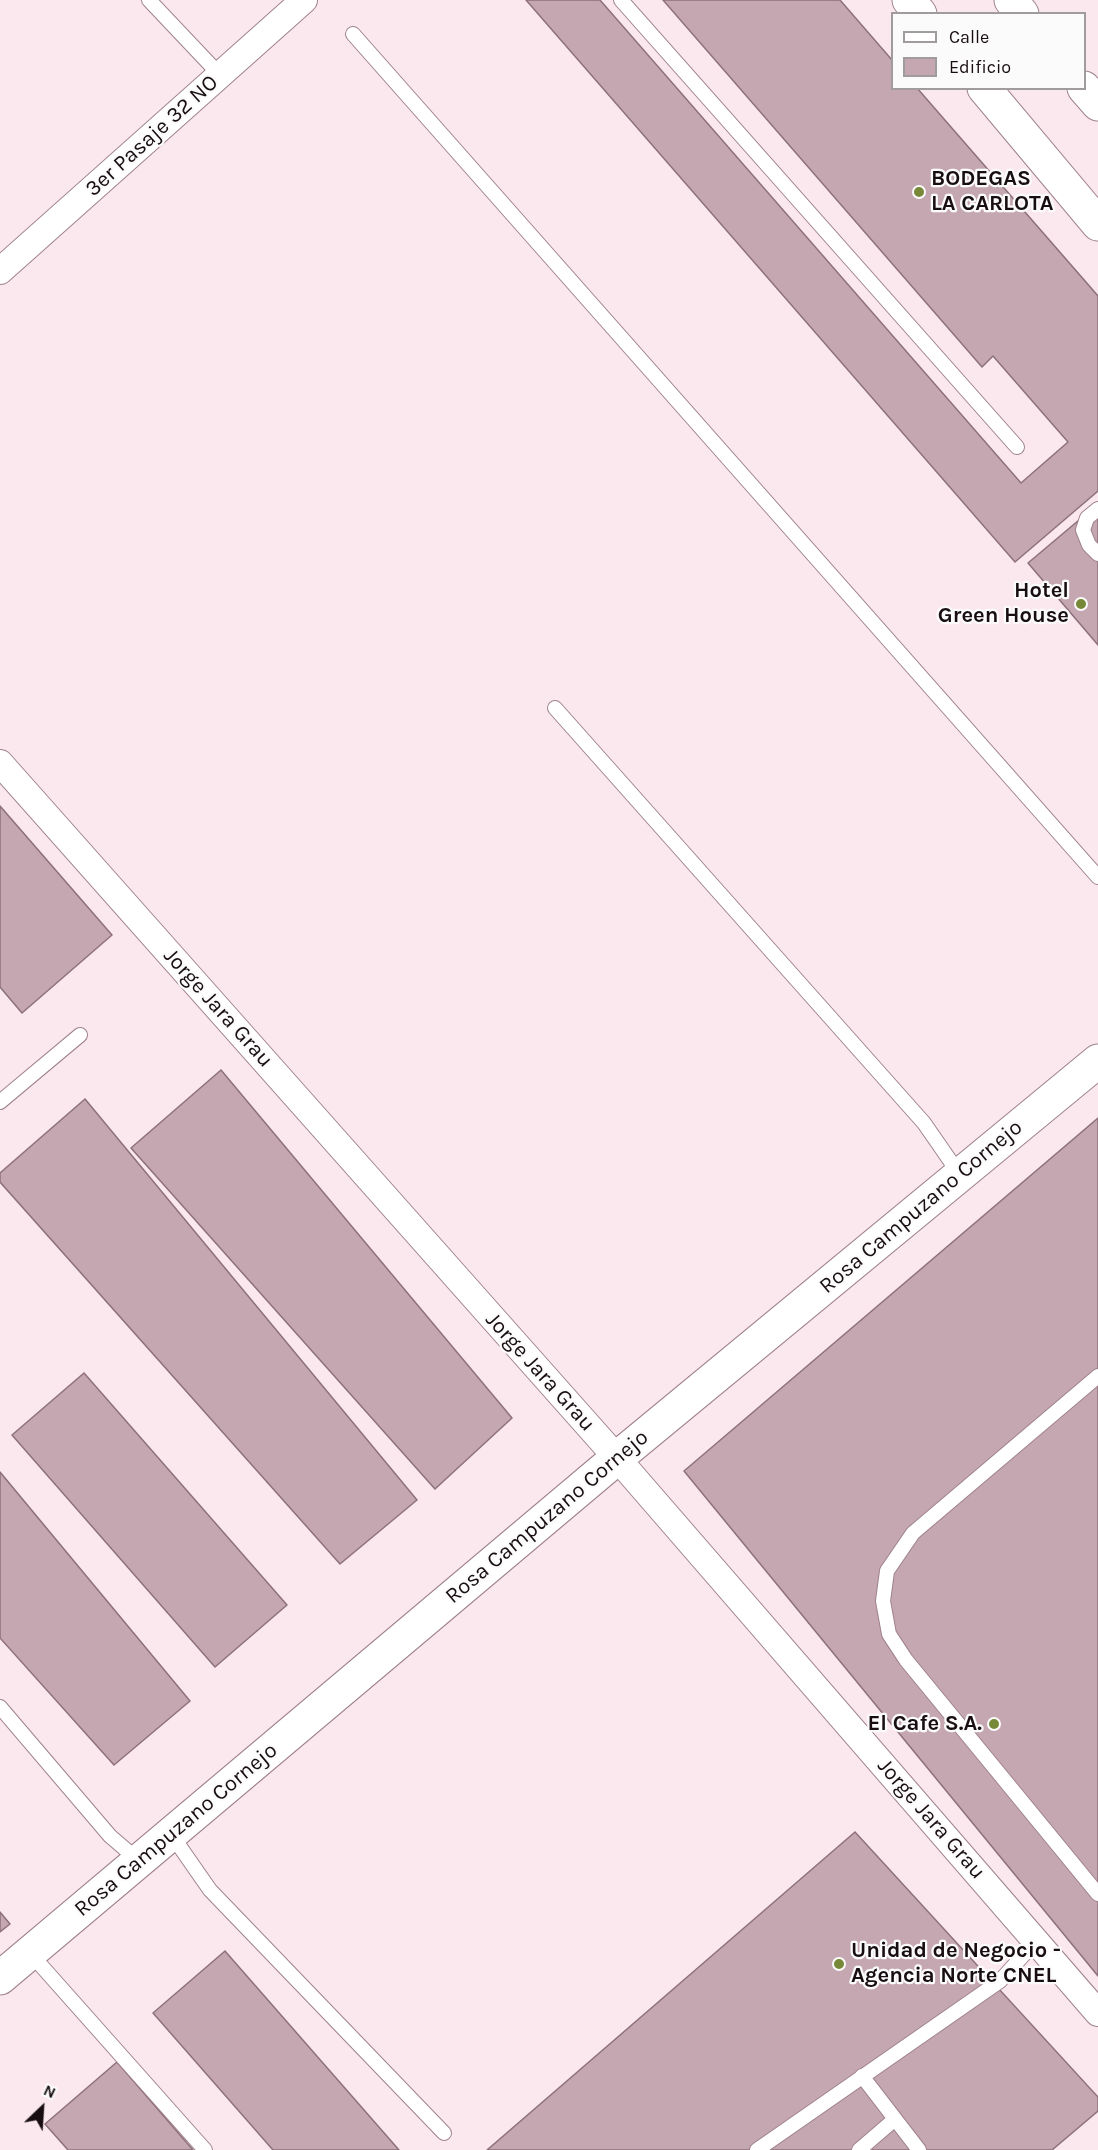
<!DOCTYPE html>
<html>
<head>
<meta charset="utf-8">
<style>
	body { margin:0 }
	#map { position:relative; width:1098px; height:2150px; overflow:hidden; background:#fbe8ef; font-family:Karla,sans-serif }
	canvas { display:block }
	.legend { position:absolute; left:891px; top:12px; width:195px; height:78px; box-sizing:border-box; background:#fbfbfb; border:2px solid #a09c9e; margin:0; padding:8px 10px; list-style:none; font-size:18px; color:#180e12 }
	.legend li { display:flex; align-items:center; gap:12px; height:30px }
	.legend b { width:30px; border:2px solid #a09c9e }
	.north { position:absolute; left:12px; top:2078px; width:60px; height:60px; -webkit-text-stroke:4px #fbfbfb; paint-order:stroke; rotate:25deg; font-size:16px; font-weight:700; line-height:24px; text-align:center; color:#180e12 }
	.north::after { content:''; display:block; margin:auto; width:21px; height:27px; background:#180e12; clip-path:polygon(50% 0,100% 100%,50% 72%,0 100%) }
</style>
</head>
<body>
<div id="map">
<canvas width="1098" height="2150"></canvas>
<ul class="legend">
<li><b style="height:8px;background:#fff"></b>Calle</li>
<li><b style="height:16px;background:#c5a7b2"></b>Edificio</li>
</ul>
<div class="north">N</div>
</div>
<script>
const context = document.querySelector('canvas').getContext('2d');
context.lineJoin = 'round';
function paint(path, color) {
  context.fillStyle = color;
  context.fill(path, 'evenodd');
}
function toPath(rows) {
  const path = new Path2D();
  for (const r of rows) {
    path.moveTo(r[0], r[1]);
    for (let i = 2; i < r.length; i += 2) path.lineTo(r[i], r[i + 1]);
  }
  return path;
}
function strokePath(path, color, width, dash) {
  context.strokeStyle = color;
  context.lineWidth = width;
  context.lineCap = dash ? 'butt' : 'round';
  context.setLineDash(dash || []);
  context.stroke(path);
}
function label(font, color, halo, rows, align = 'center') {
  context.font = font + ' Karla,sans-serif';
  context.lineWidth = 4.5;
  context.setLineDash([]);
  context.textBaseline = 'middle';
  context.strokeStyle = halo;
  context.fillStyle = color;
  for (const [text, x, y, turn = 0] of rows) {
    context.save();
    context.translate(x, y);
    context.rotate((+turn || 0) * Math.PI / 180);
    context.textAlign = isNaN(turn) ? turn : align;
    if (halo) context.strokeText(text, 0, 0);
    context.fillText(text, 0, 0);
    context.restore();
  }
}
const building = toPath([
	[526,0,600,0,1021,483,1068,442,993,356,982,367,663,0,840,0,892,60,892,88,917,88,1098,296,1098,491,1015,562,526,0],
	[1098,504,1098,645,1028,563,1098,504],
	[0,806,112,935,22,1013,0,987,0,806],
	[221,1070,512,1418,435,1489,131,1148,221,1070],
	[85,1099,417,1500,340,1564,0,1182,0,1173,85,1099],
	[1098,1118,1098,1976,684,1471,1098,1118],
	[84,1373,287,1605,215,1667,12,1435,84,1373],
	[0,1472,190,1701,114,1765,0,1638,0,1472],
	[855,1832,1098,2097,1098,2111,1052,2150,487,2150,855,1832],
	[0,1912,10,1924,0,1932,0,1912],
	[225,1951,399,2150,273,2150,153,2013,225,1951],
	[117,2062,193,2150,68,2150,45,2124,117,2062]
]);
paint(building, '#c5a7b2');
strokePath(building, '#8e717c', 1.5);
const lane = toPath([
	[149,0,220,75],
	[621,0,1017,447],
	[353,34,1098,877],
	[1098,509,1087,518,1083,530,1089,545,1098,554],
	[555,708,924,1123,960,1175],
	[0,1102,80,1035],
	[1098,1376,913,1533,887,1571,883,1601,889,1634,906,1660,1098,1894],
	[0,1707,110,1836,139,1861],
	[171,1834,210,1890,444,2133],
	[30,1953,205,2150],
	[862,2076,919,2150],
	[757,2150,1000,1981,1036,1941],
	[859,2150,895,2119]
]);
const street = toPath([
	[0,271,304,0],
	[0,763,617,1458,1098,2013]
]);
const secondary = toPath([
	[909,0,920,14],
	[1011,0,1022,14],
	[984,88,1098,224],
	[1084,88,1098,104],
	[0,1978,617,1458,1098,1061]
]);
strokePath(lane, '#9f828d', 16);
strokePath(street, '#9f828d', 28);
strokePath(secondary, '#9f828d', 35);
strokePath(lane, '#fff', 14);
strokePath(street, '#fff', 26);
strokePath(secondary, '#fff', 33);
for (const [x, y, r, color] of [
	[919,192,6,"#778939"],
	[1081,604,6,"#778939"],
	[994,1724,6,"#778939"],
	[839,1964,6,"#778939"]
]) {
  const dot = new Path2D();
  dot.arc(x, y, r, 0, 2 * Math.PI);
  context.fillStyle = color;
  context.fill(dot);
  strokePath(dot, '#fbfbfb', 2);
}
label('22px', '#180e12', '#fbfbfb', [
	["3er Pasaje 32 NO",152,136,-42],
	["Jorge Jara Grau",218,1008,48],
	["Rosa Campuzano Cornejo",921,1207,-40],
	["Jorge Jara Grau",540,1372,48],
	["Rosa Campuzano Cornejo",547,1517,-40],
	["Jorge Jara Grau",931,1819,49],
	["Rosa Campuzano Cornejo",176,1830,-40]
]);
label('bold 22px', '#180e12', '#fbfbfb', [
	["BODEGAS",931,179],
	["LA CARLOTA",931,204],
	["Hotel",1069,591,"right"],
	["Green House",1069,616,"right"],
	["El Cafe S.A.",982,1724,"right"],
	["Unidad de Negocio -",851,1951],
	["Agencia Norte CNEL",851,1976]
], 'left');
</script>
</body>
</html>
